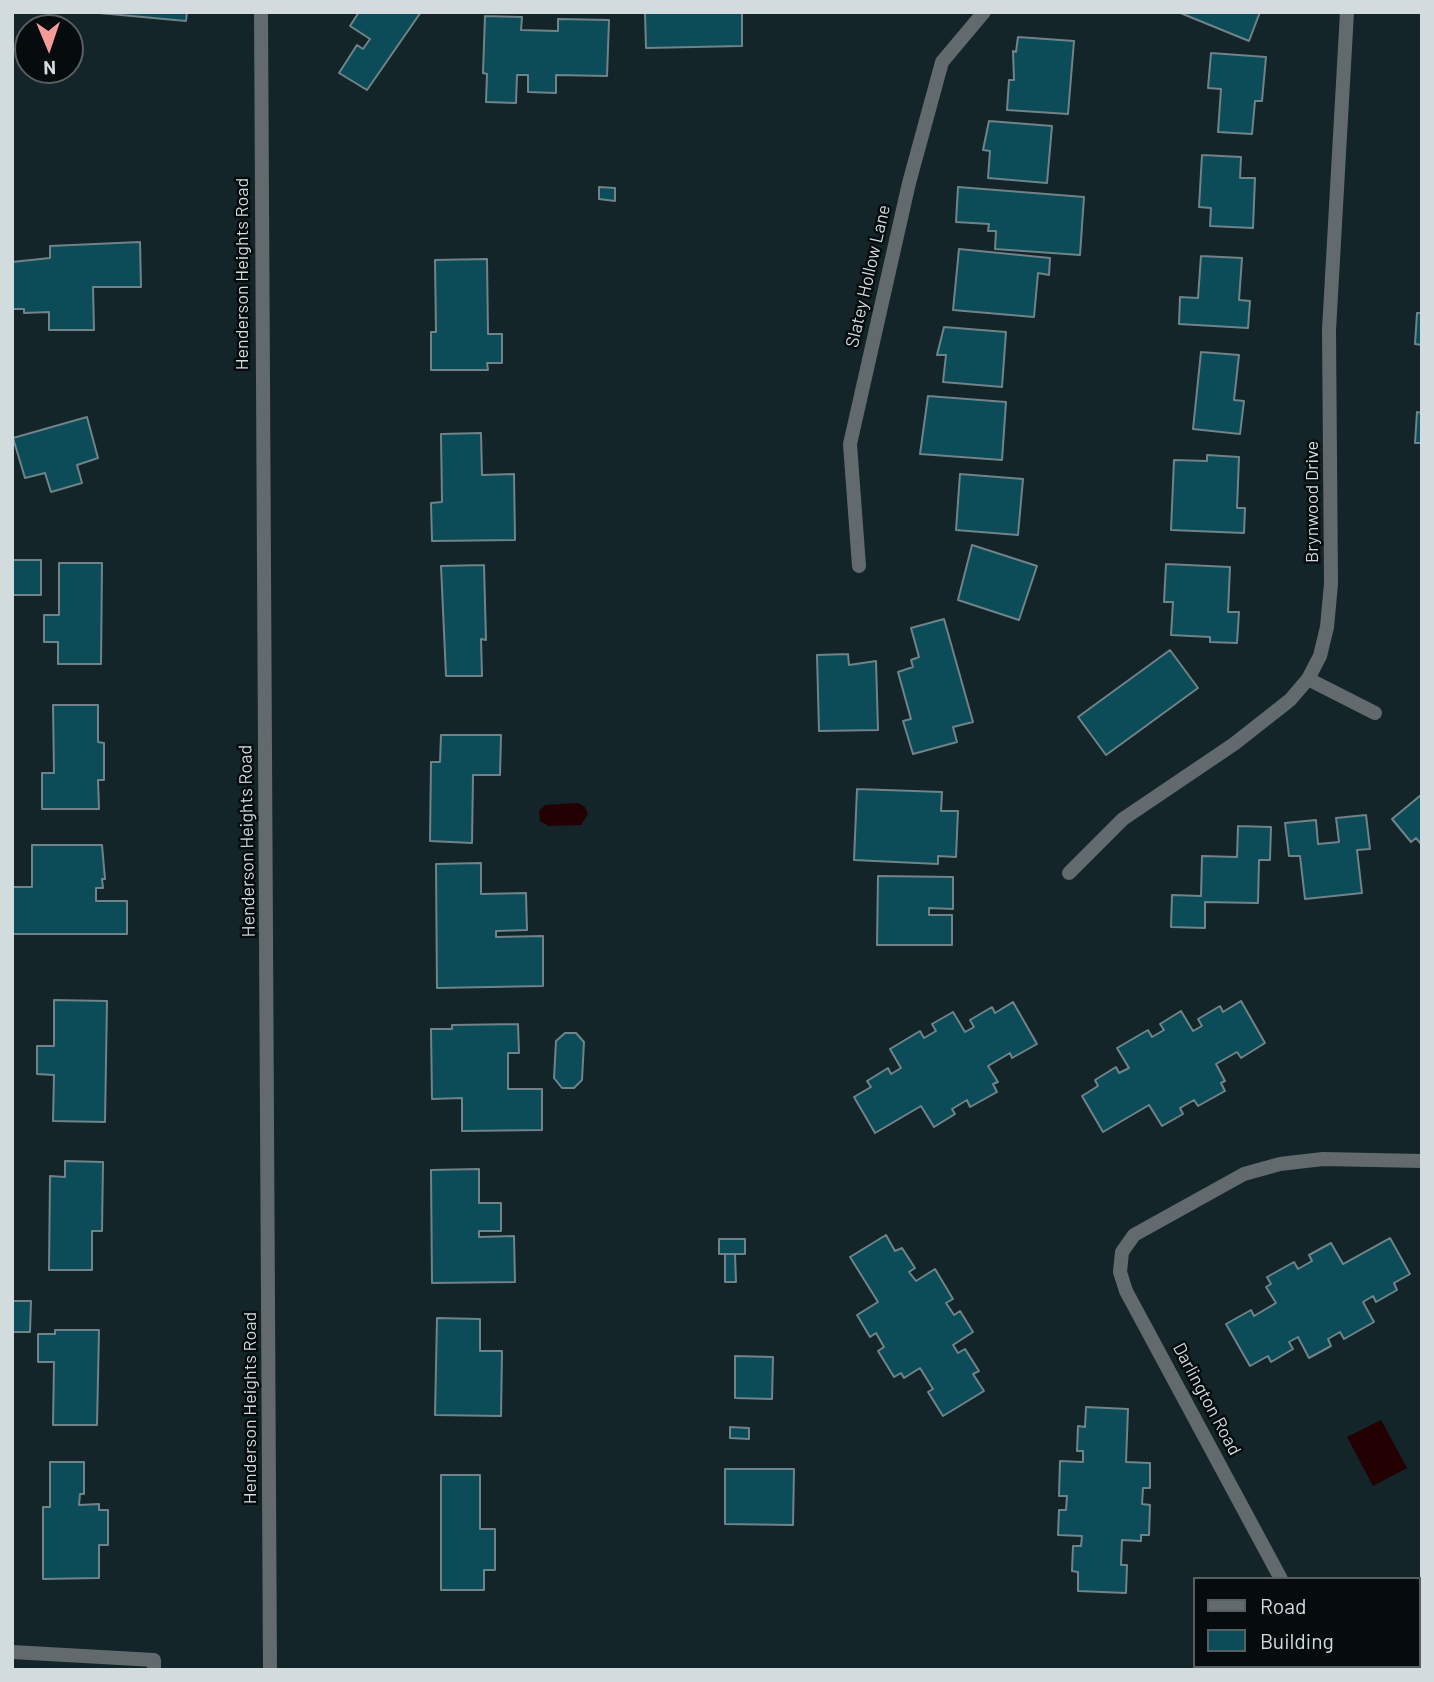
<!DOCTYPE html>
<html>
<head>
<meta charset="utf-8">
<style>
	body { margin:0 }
	#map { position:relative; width:1434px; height:1682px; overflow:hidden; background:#132529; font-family:Barlow,sans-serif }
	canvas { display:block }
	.frame { position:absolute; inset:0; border:14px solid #d2dcdf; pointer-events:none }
	.legend { position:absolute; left:1193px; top:1577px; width:228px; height:91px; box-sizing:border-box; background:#060c0e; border:2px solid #585f62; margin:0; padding:9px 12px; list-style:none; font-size:21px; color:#d2dcdf }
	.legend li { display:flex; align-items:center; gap:14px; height:35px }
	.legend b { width:35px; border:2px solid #585f62 }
	.north { position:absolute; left:14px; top:14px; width:70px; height:70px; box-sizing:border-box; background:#060c0e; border:2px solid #585f62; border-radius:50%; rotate:178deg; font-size:19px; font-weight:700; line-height:28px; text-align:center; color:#d2dcdf }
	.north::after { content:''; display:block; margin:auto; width:24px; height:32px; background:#f59b9a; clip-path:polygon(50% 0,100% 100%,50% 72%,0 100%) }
</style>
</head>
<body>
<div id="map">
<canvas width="1434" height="1682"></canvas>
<div class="frame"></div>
<ul class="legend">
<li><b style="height:9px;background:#626a6d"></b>Road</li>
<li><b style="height:19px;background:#0c4b58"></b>Building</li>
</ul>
<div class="north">N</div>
</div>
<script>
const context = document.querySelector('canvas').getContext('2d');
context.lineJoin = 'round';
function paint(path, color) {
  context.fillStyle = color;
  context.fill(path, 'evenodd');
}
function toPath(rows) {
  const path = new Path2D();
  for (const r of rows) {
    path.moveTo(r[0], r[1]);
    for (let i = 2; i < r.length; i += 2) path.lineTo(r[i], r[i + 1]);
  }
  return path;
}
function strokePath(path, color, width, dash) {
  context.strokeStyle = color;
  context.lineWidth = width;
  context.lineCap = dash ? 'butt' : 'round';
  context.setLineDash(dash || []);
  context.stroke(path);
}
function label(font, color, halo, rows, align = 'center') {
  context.font = font + ' Barlow,sans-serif';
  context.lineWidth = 5;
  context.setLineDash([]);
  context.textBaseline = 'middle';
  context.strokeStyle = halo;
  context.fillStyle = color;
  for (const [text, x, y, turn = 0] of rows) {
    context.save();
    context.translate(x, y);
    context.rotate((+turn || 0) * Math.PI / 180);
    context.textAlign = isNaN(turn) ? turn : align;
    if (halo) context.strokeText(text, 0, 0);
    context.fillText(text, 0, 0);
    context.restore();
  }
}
paint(toPath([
	[578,803,585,807,588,814,581,825,549,826,540,821,539,811,545,805],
	[1381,1420,1407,1468,1373,1486,1347,1437]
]), '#230103');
const building = toPath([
	[88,12,187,12,186,21,88,12],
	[359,12,421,12,367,90,339,73,357,45,363,49,370,39,350,26,359,12],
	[645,12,742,12,742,46,646,48,645,12],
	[1178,12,1260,12,1249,41,1178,12],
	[485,16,522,17,521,30,558,31,558,19,609,20,607,76,556,75,556,93,528,92,528,75,517,75,516,103,486,102,487,74,483,73,485,16],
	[1018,37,1074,41,1068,114,1007,110,1009,80,1014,80,1013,51,1016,52,1018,37],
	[1211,53,1266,57,1262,101,1255,101,1252,134,1218,132,1221,89,1208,88,1211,53],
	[989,121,1052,126,1047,183,988,178,990,151,983,150,989,121],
	[1202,155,1241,157,1240,178,1255,178,1253,228,1210,226,1211,208,1199,207,1202,155],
	[599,187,615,188,615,201,599,199,599,187],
	[958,187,1084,197,1080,255,995,249,996,231,988,231,989,224,956,222,958,187],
	[140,242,141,287,93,287,94,330,49,330,49,312,24,313,24,309,12,309,12,262,50,258,50,246,140,242],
	[959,249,1050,258,1049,275,1038,273,1034,317,953,310,959,249],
	[1201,256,1242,258,1239,300,1250,301,1248,328,1179,324,1180,297,1198,298,1201,256],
	[487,259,488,334,502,334,502,363,487,363,488,370,431,370,431,332,436,332,435,260,487,259],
	[1417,313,1422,313,1422,345,1415,344,1417,313],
	[944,327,1006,332,1002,387,943,382,946,355,937,355,944,327],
	[1201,352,1239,355,1234,400,1244,401,1240,434,1193,429,1201,352],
	[928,396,1006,402,1002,460,920,454,928,396],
	[1417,412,1422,413,1422,443,1415,443,1417,412],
	[87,417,98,458,77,465,82,483,51,492,45,473,25,478,13,438,87,417],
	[481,433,482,475,514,474,515,540,432,541,431,503,442,502,441,434,481,433],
	[1207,455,1239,457,1237,508,1245,508,1244,533,1171,530,1174,460,1207,461,1207,455],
	[960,474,1023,479,1018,535,956,530,960,474],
	[972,545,1037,566,1019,620,958,600,972,545],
	[12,560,41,560,41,595,12,595,12,560],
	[59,563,102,563,101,664,58,664,58,642,44,642,44,615,59,615,59,563],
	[1166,564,1230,567,1228,612,1239,612,1237,643,1210,642,1210,637,1171,635,1173,602,1164,602,1166,564],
	[484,565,486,640,481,639,482,676,446,676,441,566,484,565],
	[944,619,973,722,953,727,957,742,913,754,903,721,911,719,898,672,913,667,911,660,919,657,911,628,944,619],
	[1170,650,1198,688,1106,755,1078,717,1170,650],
	[848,654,849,665,876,661,878,730,819,731,817,655,848,654],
	[53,705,98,705,98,742,104,743,104,780,98,780,99,809,42,809,42,773,54,773,53,705],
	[441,735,501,735,500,775,473,775,472,843,430,841,431,762,440,762,441,735],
	[857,789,942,792,941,811,958,811,956,857,938,856,938,864,854,860,857,789],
	[1421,795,1422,797,1422,845,1416,838,1411,842,1392,819,1421,795],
	[1366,815,1370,849,1357,850,1362,893,1305,899,1300,856,1289,856,1285,823,1316,820,1318,844,1339,842,1336,818,1366,815],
	[1238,826,1271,827,1270,860,1259,860,1258,903,1205,902,1205,928,1171,927,1172,895,1201,896,1202,856,1237,857,1238,826],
	[32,845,102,845,105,879,102,879,103,888,96,888,96,901,127,901,127,934,12,934,12,887,32,887,32,845],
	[481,863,481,894,526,893,527,930,496,931,496,937,543,936,543,986,437,988,436,864,481,863],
	[878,876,953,877,953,909,929,908,929,915,952,915,952,945,877,945,878,876],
	[54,1000,107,1001,105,1122,53,1121,54,1075,37,1074,37,1046,54,1046,54,1000],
	[1241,1001,1265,1043,1241,1058,1237,1052,1216,1064,1225,1081,1221,1083,1225,1091,1198,1106,1194,1100,1180,1108,1183,1114,1162,1126,1149,1105,1103,1132,1082,1096,1098,1086,1095,1080,1116,1067,1119,1073,1129,1068,1117,1048,1148,1030,1152,1037,1164,1030,1160,1024,1181,1011,1193,1031,1202,1026,1198,1019,1220,1006,1223,1012,1241,1001],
	[1013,1002,1037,1044,1012,1058,1010,1053,988,1066,998,1082,993,1084,997,1092,970,1107,967,1100,952,1109,955,1114,934,1127,921,1106,875,1133,854,1097,871,1087,867,1081,888,1068,891,1074,901,1068,890,1049,920,1031,924,1038,936,1031,932,1024,953,1012,965,1032,974,1027,970,1020,992,1007,995,1013,1013,1002],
	[518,1024,519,1053,508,1053,508,1089,542,1089,542,1130,462,1131,462,1098,432,1099,431,1029,452,1029,452,1025,518,1024],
	[565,1033,576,1033,584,1042,582,1080,574,1088,562,1088,554,1078,556,1041,565,1033],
	[65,1161,103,1162,102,1231,92,1231,92,1270,49,1270,50,1176,65,1177,65,1161],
	[479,1169,479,1203,501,1203,501,1231,479,1231,479,1237,514,1236,515,1282,432,1283,431,1170,479,1169],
	[886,1235,895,1251,902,1248,915,1268,909,1272,916,1281,935,1269,953,1299,946,1303,954,1315,960,1311,973,1332,953,1345,958,1353,965,1349,979,1371,973,1374,984,1391,943,1416,928,1392,933,1389,920,1368,904,1378,901,1373,894,1377,878,1351,884,1347,876,1333,870,1337,857,1315,878,1302,850,1257,886,1235],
	[1390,1238,1410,1274,1394,1283,1397,1290,1376,1302,1373,1296,1363,1302,1374,1322,1344,1339,1340,1332,1328,1339,1331,1346,1309,1358,1298,1337,1289,1342,1293,1349,1271,1362,1268,1356,1250,1366,1226,1324,1251,1310,1254,1316,1276,1303,1266,1287,1271,1284,1267,1277,1294,1262,1298,1269,1312,1261,1309,1255,1331,1243,1343,1264,1390,1238],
	[719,1239,745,1239,745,1254,719,1254,719,1239],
	[725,1254,735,1254,736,1282,725,1282,725,1254],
	[12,1301,31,1301,30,1332,12,1332,12,1301],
	[437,1318,480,1319,480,1351,502,1351,501,1416,435,1415,437,1318],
	[55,1330,99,1330,97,1425,53,1425,54,1362,38,1362,38,1334,55,1334,55,1330],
	[735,1356,773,1357,772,1399,735,1398,735,1356],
	[1086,1407,1128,1409,1126,1462,1150,1463,1150,1488,1143,1488,1142,1504,1150,1505,1149,1535,1141,1535,1141,1541,1122,1540,1121,1565,1127,1565,1126,1593,1078,1591,1078,1572,1072,1571,1073,1546,1081,1546,1082,1536,1058,1535,1059,1510,1066,1510,1067,1496,1059,1496,1060,1461,1083,1462,1083,1451,1077,1451,1078,1426,1085,1427,1086,1407],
	[730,1427,749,1428,749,1439,730,1438,730,1427],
	[50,1462,84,1462,84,1494,80,1494,79,1505,99,1504,99,1510,108,1510,108,1545,99,1545,99,1578,43,1579,43,1507,50,1507,50,1462],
	[725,1469,794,1469,793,1525,725,1524,725,1469],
	[441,1475,480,1475,480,1529,495,1529,495,1570,484,1570,484,1590,441,1590,441,1475]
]);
paint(building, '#0c4b58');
strokePath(building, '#6f8388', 2);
strokePath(toPath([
	[12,1652,154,1660,154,1670]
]), '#626a6d', 14);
strokePath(toPath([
	[261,12,270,1670],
	[859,566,850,444,909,183,942,62,984,12],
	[1308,679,1375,713],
	[1069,873,1123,819,1234,744,1290,700,1308,679,1320,656,1327,627,1331,584,1329,330,1347,12],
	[1281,1579,1126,1291,1120,1272,1122,1252,1134,1235,1244,1174,1280,1164,1323,1159,1422,1161],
	[1418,1648,1422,1648],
	[1268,1670,1274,1666]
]), '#626a6d', 14);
label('18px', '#d2dcdf', '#060c0e', [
	["Henderson Heights Road",242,274,-90],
	["Slatey Hollow Lane",868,276,-77],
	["Brynwood Drive",1312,502,-90],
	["Henderson Heights Road",247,841,-91],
	["Darlington Road",1207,1399,62],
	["Henderson Heights Road",250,1408,-90]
]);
</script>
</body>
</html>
